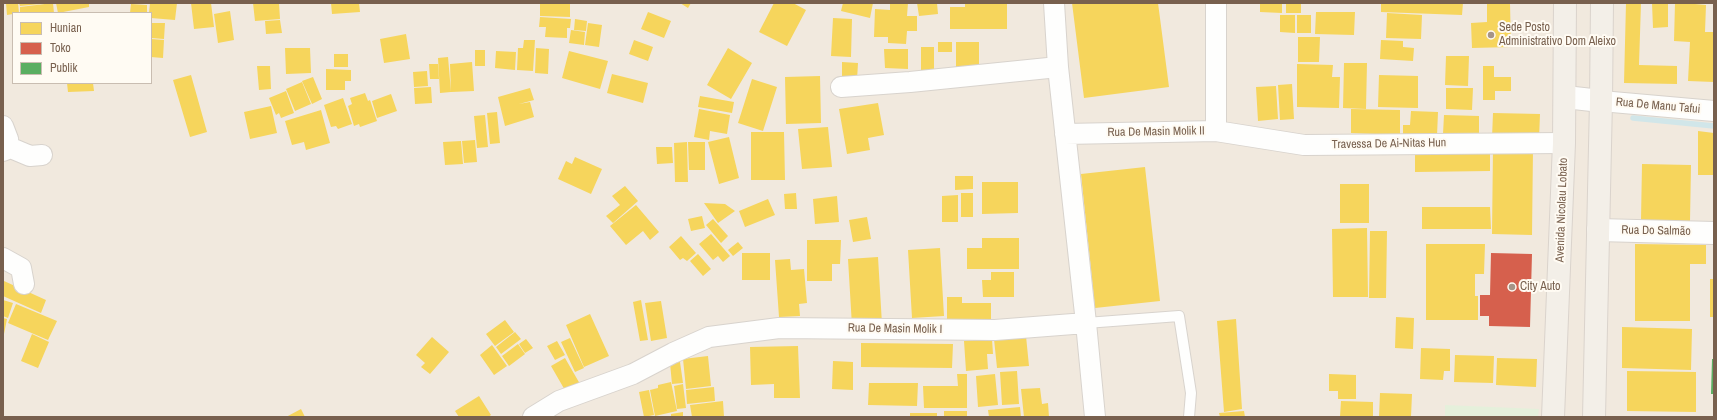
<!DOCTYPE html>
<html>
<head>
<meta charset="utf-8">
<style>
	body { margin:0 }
	#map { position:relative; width:1717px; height:420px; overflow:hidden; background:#f8f6f0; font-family:"Archivo Narrow",sans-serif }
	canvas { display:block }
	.frame { position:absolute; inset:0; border:4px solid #78604e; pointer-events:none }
	.legend { position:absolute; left:12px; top:12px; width:140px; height:72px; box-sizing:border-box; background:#fffbf3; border:1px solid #c9bdb1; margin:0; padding:5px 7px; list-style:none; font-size:12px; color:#78604e }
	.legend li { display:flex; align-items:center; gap:8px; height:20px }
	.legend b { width:20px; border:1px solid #c9bdb1 }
</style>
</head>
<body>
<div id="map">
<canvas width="1717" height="420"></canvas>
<div class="frame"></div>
<ul class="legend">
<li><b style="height:11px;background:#f6d55c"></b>Hunian</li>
<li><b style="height:11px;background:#d6604d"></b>Toko</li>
<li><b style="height:11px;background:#5aae61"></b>Publik</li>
</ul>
</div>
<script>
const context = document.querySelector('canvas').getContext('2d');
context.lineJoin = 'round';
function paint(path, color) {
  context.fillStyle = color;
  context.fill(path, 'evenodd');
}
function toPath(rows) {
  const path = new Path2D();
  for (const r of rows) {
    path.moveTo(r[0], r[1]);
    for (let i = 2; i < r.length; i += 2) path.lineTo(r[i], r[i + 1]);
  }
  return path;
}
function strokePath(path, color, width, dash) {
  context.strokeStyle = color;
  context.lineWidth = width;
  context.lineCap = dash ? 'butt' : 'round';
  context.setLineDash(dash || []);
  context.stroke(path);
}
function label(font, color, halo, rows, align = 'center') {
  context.font = font + ' "Archivo Narrow",sans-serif';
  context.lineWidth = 4;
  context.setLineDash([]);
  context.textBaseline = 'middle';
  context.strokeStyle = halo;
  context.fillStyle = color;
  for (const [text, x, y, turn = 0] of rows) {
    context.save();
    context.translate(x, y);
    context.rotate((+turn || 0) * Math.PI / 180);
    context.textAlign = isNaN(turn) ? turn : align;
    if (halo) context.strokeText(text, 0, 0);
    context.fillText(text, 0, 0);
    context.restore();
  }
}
paint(toPath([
	[3,3,1714,3,1714,417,3,417],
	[13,13,151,13,151,83,13,83]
]), '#f1e9de');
paint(toPath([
	[1445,405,1539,409,1538,417,1445,417]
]), '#e5f0db');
paint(toPath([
	[6,3,18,3,19,13,7,15],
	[19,3,40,3,40,4,20,6],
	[53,3,54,13,20,13,20,7],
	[56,3,89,3,89,7,58,13],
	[150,3,177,3,175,20,151,18,151,13,149,13],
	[191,3,211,3,214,27,194,29],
	[253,3,279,3,280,19,255,21],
	[331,3,359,3,360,12,332,14],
	[540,3,570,3,570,17,540,16],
	[680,3,691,3,688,8],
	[774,3,793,3,806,10,787,46,759,32],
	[843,3,873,3,870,18,841,11],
	[890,3,908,3,907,16,917,16,917,31,907,31,906,44,888,43,888,37,874,37,875,9,890,10],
	[917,3,937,3,938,14,919,16],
	[965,3,1007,3,1007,29,950,29,950,7,965,7],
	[1072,3,1158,3,1169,87,1084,98],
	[1260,3,1282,3,1282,13,1260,12],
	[1286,3,1301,3,1301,13,1286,13],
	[1381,3,1463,3,1462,15,1381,12],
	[1487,3,1510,3,1511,47,1472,48,1471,23,1487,22],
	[1626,3,1641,3,1639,65,1677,66,1677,84,1624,83],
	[1652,3,1668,3,1668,27,1653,28],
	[1675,3,1695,3,1695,4,1706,5,1705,32,1714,32,1714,82,1688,81,1690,42,1674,41],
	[131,4,147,5,147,13,130,13],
	[230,11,234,40,218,43,214,14],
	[648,12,671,21,664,38,641,29],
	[1316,12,1355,12,1354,35,1315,34],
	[1387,13,1422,15,1421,39,1386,38],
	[1280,15,1295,15,1295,33,1280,32],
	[1297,15,1311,15,1311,33,1297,33],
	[540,17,571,19,570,28,567,28,567,38,545,37,546,27,539,27],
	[833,18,852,19,851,57,831,56],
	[575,19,587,21,586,31,574,30],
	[280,20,282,33,266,34,265,21],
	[151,23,165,23,164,39,151,38],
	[588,23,602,25,599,47,585,45],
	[571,30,585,32,584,45,569,43],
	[406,34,410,59,384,63,380,39],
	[1298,37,1320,37,1319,62,1298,62],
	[151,39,164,40,163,58,151,57],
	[524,40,535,40,533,71,517,70,518,48,523,48],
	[634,40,653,47,648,61,629,54],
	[1381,40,1403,41,1403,47,1414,48,1413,61,1380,59],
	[938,42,952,42,952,52,938,52],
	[956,42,979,42,979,70,956,70],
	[921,47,934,47,934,73,921,73],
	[285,48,310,48,311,73,286,74],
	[536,48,549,49,548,74,535,73],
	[728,48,752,63,731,99,707,85],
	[884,49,908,49,908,69,885,68],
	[475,50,485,50,485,66,475,66],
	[496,51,516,52,515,70,495,68],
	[569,51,608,61,600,89,562,78],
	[334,54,348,54,348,67,334,67],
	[1446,56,1469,56,1468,86,1445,85],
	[448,57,451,92,440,93,438,58],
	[472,62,474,91,451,92,450,64],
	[842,62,858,63,857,80,842,80],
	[1344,63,1367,63,1366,109,1343,108],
	[429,64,438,64,439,79,430,79],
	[1297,64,1333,65,1332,77,1340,77,1339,108,1297,107],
	[257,66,270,66,271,89,259,90],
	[1483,66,1494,66,1494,77,1511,77,1511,91,1495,91,1495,100,1483,100],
	[326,69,351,70,351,81,345,81,345,90,326,90],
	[427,71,428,86,414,87,413,72],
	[612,74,648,83,643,103,607,93],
	[191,75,207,132,190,137,173,80],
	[1379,75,1418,76,1418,108,1378,107],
	[820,76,821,123,786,124,785,77],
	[313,77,322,99,312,104,302,81],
	[752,79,777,87,763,131,738,123],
	[302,82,311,104,295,111,286,89],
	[67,83,93,83,94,91,68,92],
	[1292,84,1294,119,1280,120,1278,85],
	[1276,86,1278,119,1258,121,1256,87],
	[431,87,432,103,415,104,414,88],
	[530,88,534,100,519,104,530,102,534,117,505,126,498,97],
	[1446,88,1473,88,1472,110,1446,109],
	[286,91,294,113,281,118,279,113,276,115,269,98],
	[365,93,368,101,370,100,377,121,360,127,359,124,354,126,348,106,352,104,350,98],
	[391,94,397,111,377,118,372,101],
	[700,96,734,102,732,113,698,107],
	[343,98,352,124,338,129,336,126,331,127,324,105],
	[878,103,884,135,868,138,870,150,847,154,839,109],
	[271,106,277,133,250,139,244,112],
	[699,109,730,115,727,134,710,131,709,140,694,137],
	[1351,109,1400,110,1400,135,1351,133],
	[321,110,330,143,306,150,304,142,292,145,285,121],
	[1411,111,1438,112,1437,136,1403,135,1403,125,1410,125],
	[497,112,500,143,490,144,487,113],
	[1493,113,1540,114,1539,139,1492,138],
	[485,115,488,147,477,148,474,116],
	[1444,115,1479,116,1479,134,1443,134],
	[828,127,832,167,802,169,798,129],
	[1698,131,1714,133,1714,175,1698,175],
	[751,132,784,132,785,180,751,180],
	[729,137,739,178,719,184,708,142],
	[475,140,477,162,464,163,462,141],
	[461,141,463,164,445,165,443,142],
	[687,142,688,182,675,182,674,143],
	[688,142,705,142,705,170,689,170],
	[656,147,672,147,673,163,657,164],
	[1493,148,1533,149,1532,235,1492,234],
	[1490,149,1490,171,1415,172,1415,150],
	[575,157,602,169,591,194,558,179,566,161,572,164],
	[1642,164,1691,165,1690,221,1641,220],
	[1145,167,1160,301,1095,308,1081,174],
	[955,176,973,176,973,189,955,190],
	[982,182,1018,182,1018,213,982,214],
	[1340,184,1369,184,1369,223,1340,223],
	[625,186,638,201,613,223,606,216,620,205,612,196],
	[796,193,797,209,785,209,784,194],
	[961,193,973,193,973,217,961,217],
	[958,195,958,222,942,222,942,196],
	[837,196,839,222,815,224,813,199],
	[768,199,775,215,745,227,739,211],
	[704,203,725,204,735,211,718,223],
	[636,205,659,232,650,240,643,231,626,245,610,226],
	[1422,207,1490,207,1491,229,1422,229],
	[702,216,705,228,691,231,688,219],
	[867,217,871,239,853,242,849,220],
	[713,219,728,236,721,243,706,225],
	[1367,228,1368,297,1333,297,1332,229],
	[1370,231,1387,231,1386,298,1369,298],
	[711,234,730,256,723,262,718,256,713,260,699,244],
	[681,236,696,253,687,261,683,258,680,260,669,247],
	[982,238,1019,238,1019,269,967,269,967,248,982,248],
	[807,240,841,240,840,264,832,264,832,281,807,281],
	[738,242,743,248,733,256,728,250],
	[1426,244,1485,244,1484,274,1475,274,1475,296,1478,296,1478,320,1426,320],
	[1635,244,1706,245,1706,264,1690,264,1690,321,1635,321],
	[940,248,944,316,912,318,908,250],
	[742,253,770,253,770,280,742,280],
	[698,254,711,269,703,276,690,261],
	[878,257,882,324,852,326,848,259],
	[790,259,791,270,804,269,807,303,799,304,800,316,779,317,775,260],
	[991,272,1014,272,1014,297,983,297,982,280,991,280],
	[1710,279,1714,279,1714,317,1710,317],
	[4,281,46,300,41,313,3,296],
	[947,297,962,297,962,303,991,303,991,323,947,323],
	[3,300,13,303,8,318,3,316],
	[641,300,648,340,640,341,633,302],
	[661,301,667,338,651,341,645,303],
	[16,304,57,321,48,340,8,323],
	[590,314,609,356,584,367,566,325],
	[1396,317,1414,318,1413,349,1395,348],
	[3,318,7,319,4,334,3,334],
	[1236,319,1242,409,1224,412,1217,321],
	[505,320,514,332,495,346,486,334],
	[1622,327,1692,329,1691,370,1622,368],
	[515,332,521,339,501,354,496,347],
	[32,334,49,342,38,368,21,361],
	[1026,336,1029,366,997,368,994,339],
	[432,337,449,352,430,374,421,367,425,363,416,355],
	[570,338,584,368,575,372,561,342],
	[526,339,533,348,525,353,519,344],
	[992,339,993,354,987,354,988,369,966,371,964,341],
	[557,341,565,355,555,360,547,346],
	[861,343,953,344,952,368,861,367],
	[518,344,525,354,509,366,502,356],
	[492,345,507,366,494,375,480,355],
	[798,346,800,398,774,398,774,384,751,385,750,347],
	[1421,348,1450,349,1450,371,1444,371,1443,380,1420,379],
	[1455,355,1494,356,1493,383,1454,382],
	[708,356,711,386,686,389,683,359],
	[565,358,580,384,566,392,551,366],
	[1497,358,1537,359,1536,387,1496,385],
	[833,361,853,362,853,390,832,389],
	[680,362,683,383,672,384,670,363],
	[1017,371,1019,404,1002,405,1000,372],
	[1627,371,1696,372,1696,412,1627,411],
	[957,374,967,374,967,408,924,408,923,386,958,386],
	[995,374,998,405,978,407,976,376],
	[1329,374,1356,375,1356,399,1338,399,1338,391,1329,391],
	[671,382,677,411,655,416,650,390,658,388,658,385],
	[869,383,918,383,917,406,868,405],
	[683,384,686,408,677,409,674,386],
	[714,387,715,401,687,404,686,390],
	[1040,388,1042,404,1048,403,1049,417,1024,417,1021,389],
	[649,390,654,415,644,417,639,392],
	[1380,393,1412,394,1411,417,1379,417],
	[479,396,491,415,488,417,459,417,455,411],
	[723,401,724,417,692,417,690,405],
	[1341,401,1373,402,1373,417,1340,417],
	[1020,407,1021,417,989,417,988,410],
	[301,409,305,417,286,417],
	[944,411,967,411,967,417,944,417],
	[1244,411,1245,417,1220,417,1219,413],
	[683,412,683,417,671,417,671,414],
	[910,413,937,413,937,417,910,417]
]), '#f6d55c');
paint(toPath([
	[1491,253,1532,254,1530,327,1489,326,1489,316,1480,316,1480,295,1490,295]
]), '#d6604d');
paint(toPath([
	[1712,359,1714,359,1714,394,1711,394]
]), '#5aae61');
strokePath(toPath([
	[1633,118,1714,126]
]), '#d1e6e9', 5.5);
const service = toPath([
	[1086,323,1179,316,1191,393,1189,417]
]);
const minor = toPath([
	[841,87,910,82,1058,67],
	[1601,101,1714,111],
	[3,126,8,139,3,143],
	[1216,131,1304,145,1564,143],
	[1065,134,1216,131,1216,3],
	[3,151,11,148,30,156,42,155],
	[3,258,21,268,24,284],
	[1086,323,1095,417],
	[533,417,559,401,633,374,673,353,709,337,779,328,995,330,1086,323,1058,67,1054,3]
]);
const tertiary = toPath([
	[1565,97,1601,101],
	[1598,230,1714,233]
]);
const primary = toPath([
	[1553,417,1564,143,1565,3],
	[1594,417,1601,101,1602,3]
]);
strokePath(service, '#d8d3cd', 12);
strokePath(minor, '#d8d3cd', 22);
strokePath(tertiary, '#d8d3cd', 24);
strokePath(primary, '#dad3cc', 24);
strokePath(service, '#fefefd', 10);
strokePath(minor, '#fefefd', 20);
strokePath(tertiary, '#fefefd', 22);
strokePath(primary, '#f3efe8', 22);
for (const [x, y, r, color] of [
	[1491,35,4,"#a59487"],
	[1512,287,4,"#a59487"]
]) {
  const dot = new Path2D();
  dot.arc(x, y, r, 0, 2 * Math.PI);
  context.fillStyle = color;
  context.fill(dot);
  strokePath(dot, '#fffbf3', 1.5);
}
label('12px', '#78604e', '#fffbf3', [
	["Sede Posto",1499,28],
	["Administrativo Dom Aleixo",1499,42],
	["City Auto",1520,287]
], 'left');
label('12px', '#78604e', '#fffbf3', [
	["Rua De Manu Tafui",1658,106,5],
	["Rua De Masin Molik II",1156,132,-1],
	["Travessa De Ai-Nitas Hun",1389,144,-1],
	["Avenida Nicolau Lobato",1562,210,-88],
	["Rua Do Salmão",1656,231,1],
	["Rua De Masin Molik I",895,329,1]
]);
</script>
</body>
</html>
